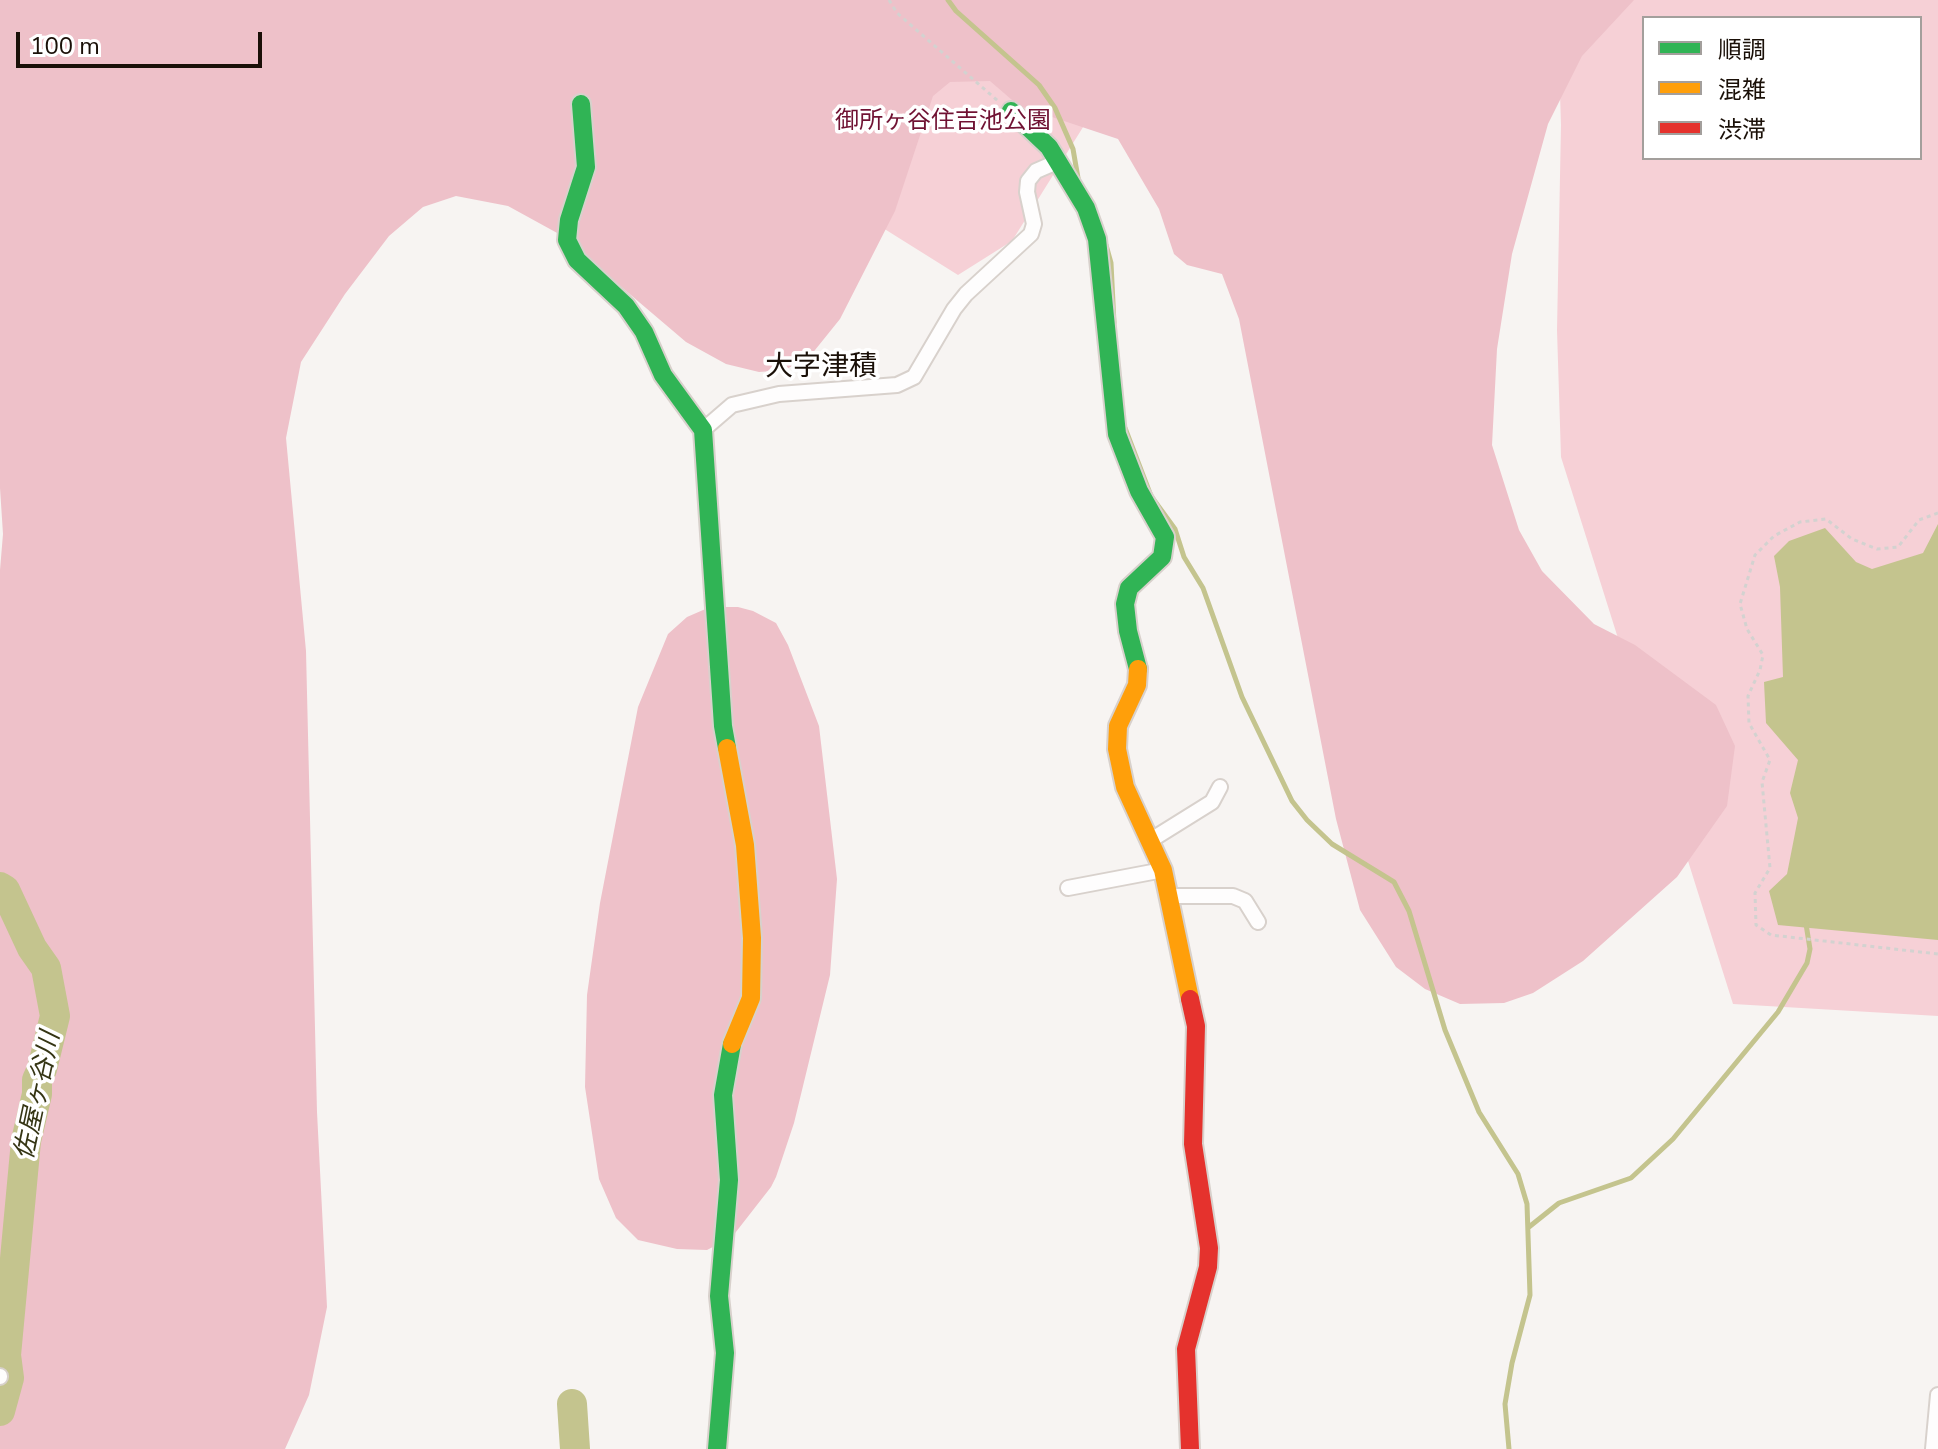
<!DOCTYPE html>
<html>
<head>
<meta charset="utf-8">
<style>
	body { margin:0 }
	#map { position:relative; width:1938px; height:1449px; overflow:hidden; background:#f7f4f2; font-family:"Nunito Sans","Noto Sans JP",sans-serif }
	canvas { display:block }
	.legend { position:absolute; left:1642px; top:16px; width:280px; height:144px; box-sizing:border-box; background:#fff; border:2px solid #a39f9c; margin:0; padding:10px 14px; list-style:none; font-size:24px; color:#1a1008 }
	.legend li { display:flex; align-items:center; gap:16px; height:40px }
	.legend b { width:40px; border:2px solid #a39f9c }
	.scale { position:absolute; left:16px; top:32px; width:246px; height:36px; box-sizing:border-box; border:4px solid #1a1008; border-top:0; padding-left:10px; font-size:24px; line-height:28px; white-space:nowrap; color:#1a1008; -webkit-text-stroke:6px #fff; paint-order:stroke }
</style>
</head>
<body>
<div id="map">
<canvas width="1938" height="1449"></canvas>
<ul class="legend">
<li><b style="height:10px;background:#30b455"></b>順調</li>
<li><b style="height:10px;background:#ff9f0a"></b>混雑</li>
<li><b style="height:10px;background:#e5322d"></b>渋滞</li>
</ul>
<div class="scale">100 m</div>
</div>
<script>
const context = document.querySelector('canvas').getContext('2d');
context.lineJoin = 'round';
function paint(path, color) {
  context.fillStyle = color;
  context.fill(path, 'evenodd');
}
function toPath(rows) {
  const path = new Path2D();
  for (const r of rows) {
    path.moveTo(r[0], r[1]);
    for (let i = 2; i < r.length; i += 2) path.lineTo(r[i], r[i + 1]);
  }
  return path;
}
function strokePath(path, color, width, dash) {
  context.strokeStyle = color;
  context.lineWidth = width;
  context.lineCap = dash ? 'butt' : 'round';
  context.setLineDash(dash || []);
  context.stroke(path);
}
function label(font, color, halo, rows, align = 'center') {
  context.font = font + ' "Nunito Sans","Noto Sans JP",sans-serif';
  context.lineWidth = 7;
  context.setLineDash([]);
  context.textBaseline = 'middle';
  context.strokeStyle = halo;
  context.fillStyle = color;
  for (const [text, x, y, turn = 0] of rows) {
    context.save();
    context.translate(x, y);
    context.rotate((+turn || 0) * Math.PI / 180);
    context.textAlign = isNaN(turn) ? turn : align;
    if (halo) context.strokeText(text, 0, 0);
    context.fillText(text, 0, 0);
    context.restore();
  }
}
paint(toPath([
	[776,0,1128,55,1012,241,958,275,776,161],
	[1557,0,1938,0,1938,1016,1733,1004,1561,457,1557,330,1561,125],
	[1644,18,1920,18,1920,158,1644,158]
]), '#f6d0d6');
paint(toPath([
	[0,0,1634,0,1582,56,1548,124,1512,254,1497,349,1492,445,1519,530,1542,571,1594,624,1635,645,1716,705,1735,746,1727,806,1677,877,1583,961,1533,993,1504,1003,1460,1004,1425,989,1396,967,1360,910,1336,819,1239,319,1222,274,1187,265,1174,254,1159,209,1118,139,1019,106,990,81,950,82,933,96,895,211,840,319,811,355,785,370,759,372,726,364,686,342,559,234,508,206,456,196,423,207,389,236,345,294,301,362,286,438,306,651,317,1112,327,1307,309,1395,285,1449,0,1449,0,570,3,534,0,488],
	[710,607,738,607,753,611,776,623,788,645,819,726,837,879,830,975,794,1123,776,1177,771,1187,732,1237,707,1250,677,1249,638,1240,616,1218,599,1179,585,1087,587,995,600,903,638,707,668,634,687,617]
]), '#eec1c9');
paint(toPath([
	[1938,524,1938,940,1778,925,1769,891,1787,874,1798,818,1790,793,1798,760,1766,723,1764,682,1783,677,1780,587,1774,556,1789,541,1825,528,1856,562,1872,569,1923,553]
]), '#c4c48e');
strokePath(toPath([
	[948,0,956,11,1039,85,1055,108,1073,149,1078,178],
	[1106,245,1111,263,1114,323],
	[1125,428,1151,496,1175,529,1184,557,1203,588,1242,697,1292,801,1307,820,1332,844,1394,882,1409,911,1445,1030,1479,1112,1518,1174,1527,1204,1530,1295,1512,1363,1505,1404,1509,1449],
	[1529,1227,1559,1203,1631,1178,1673,1139,1778,1012,1807,963,1810,949,1806,924]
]), '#c4c48e', 5);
strokePath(toPath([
	[0,887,5,890,32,948,46,968,55,1016,42,1069,37,1080,37,1094,26,1141,6,1355,9,1378,0,1411],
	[572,1404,575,1449]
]), '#c4c48e', 30);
const street = toPath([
	[703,430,732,405,779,394,897,385,914,377,954,309,966,294,1031,234,1034,224,1027,192,1028,181,1036,171,1059,161],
	[1151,840,1212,802,1220,787],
	[1068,888,1163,870],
	[1169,896,1233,896,1245,901,1258,922],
	[0,1376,0,1377],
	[1933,1449,1938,1395]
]);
const fast = toPath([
	[581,104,586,167,569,220,567,240,577,260,626,306,644,332,663,375,703,430,723,726,727,748],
	[1011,111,1049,147,1086,208,1097,239,1117,434,1139,491,1165,537,1162,557,1129,588,1125,604,1128,631,1138,669],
	[717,1449,725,1353,719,1296,729,1180,723,1095,732,1044]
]);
const slow = toPath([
	[1138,669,1137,685,1118,726,1117,749,1125,787,1163,870,1190,999],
	[727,748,745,845,752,938,751,998,732,1044]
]);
const jam = toPath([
	[1190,1449,1186,1349,1208,1267,1209,1248,1193,1144,1196,1026,1190,999]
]);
strokePath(street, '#d8d1cc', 18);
strokePath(fast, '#d8d1cc', 22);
strokePath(slow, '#d8d1cc', 22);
strokePath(jam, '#d8d1cc', 22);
strokePath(toPath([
	[889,0,897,13,998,101],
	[1938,513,1919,520,1898,547,1877,549,1852,539,1826,519,1800,522,1774,536,1755,555,1740,604,1747,629,1763,655,1760,670,1748,696,1749,723,1770,760,1762,782,1770,868,1755,893,1756,925,1771,935,1938,954]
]), '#d3d2d0', 3, [4, 4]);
strokePath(street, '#fefdfd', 14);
strokePath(fast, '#30b455', 18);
strokePath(slow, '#ff9f0a', 18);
strokePath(jam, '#e5322d', 18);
label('24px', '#701233', '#fff', [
	["御所ヶ谷住吉池公園",943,122]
]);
label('italic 26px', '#353514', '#fff', [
	["佐屋ヶ谷川",39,1096,-78]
]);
label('28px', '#1a1008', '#fff', [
	["大字津積",821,368]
]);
</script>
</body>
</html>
